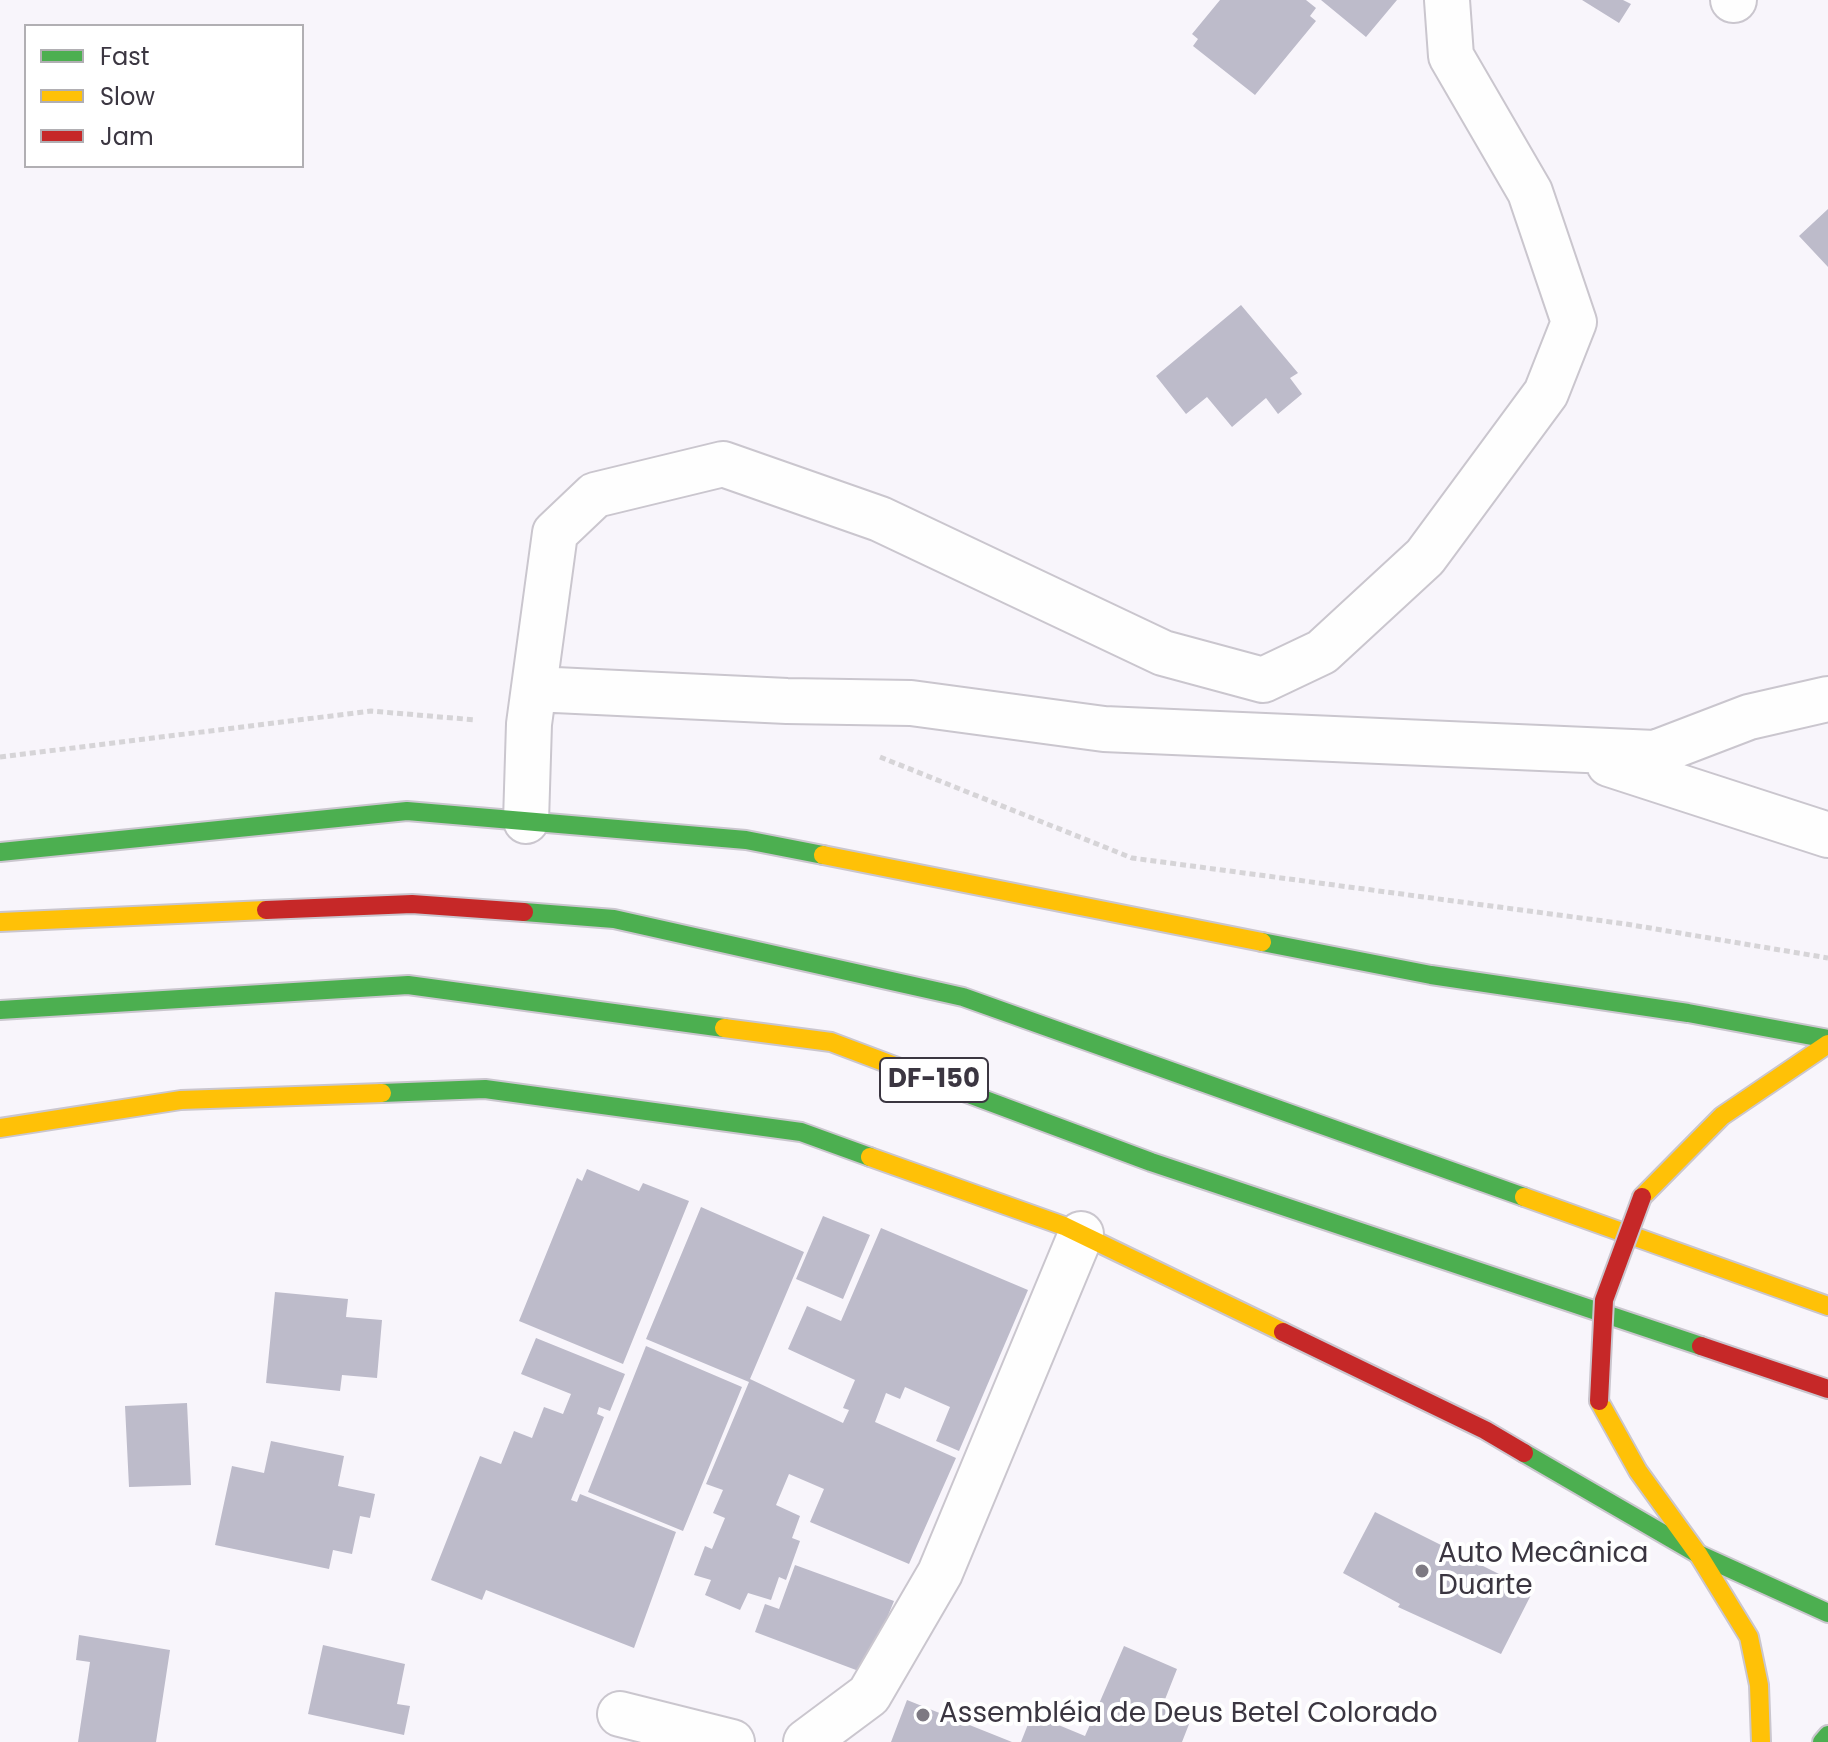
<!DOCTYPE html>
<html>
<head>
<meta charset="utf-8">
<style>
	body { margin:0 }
	#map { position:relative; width:1828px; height:1742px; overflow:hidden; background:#f8f5fb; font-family:Poppins,sans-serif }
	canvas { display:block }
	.legend { position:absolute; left:24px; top:24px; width:280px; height:144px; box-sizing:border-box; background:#fff; border:2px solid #b1afb3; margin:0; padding:10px 14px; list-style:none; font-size:24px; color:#3b3641 }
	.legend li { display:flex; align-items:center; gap:16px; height:40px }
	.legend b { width:40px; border:2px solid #b1afb3 }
</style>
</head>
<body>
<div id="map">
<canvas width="1828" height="1742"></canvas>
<ul class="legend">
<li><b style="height:10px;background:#4caf50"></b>Fast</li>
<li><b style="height:10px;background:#ffc107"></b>Slow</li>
<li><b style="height:10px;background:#c62828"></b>Jam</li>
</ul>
</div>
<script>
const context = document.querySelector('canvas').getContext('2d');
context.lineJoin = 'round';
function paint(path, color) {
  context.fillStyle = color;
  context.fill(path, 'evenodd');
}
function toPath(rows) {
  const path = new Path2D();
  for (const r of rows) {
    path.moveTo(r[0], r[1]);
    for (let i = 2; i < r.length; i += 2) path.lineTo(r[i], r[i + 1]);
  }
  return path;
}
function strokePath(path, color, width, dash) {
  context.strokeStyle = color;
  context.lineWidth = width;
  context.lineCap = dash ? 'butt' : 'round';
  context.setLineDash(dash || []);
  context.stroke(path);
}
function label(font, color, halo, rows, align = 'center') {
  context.font = font + ' Poppins,sans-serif';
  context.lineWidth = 8;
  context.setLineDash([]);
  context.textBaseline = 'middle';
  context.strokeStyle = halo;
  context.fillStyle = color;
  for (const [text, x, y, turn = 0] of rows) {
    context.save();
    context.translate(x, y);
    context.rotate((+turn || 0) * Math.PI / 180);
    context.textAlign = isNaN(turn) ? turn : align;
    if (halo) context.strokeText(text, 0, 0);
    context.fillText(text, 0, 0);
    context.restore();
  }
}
paint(toPath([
	[1220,0,1306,0,1316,8,1310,16,1316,21,1255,95,1193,46,1198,39,1192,34],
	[1321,0,1397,0,1366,37],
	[1582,0,1623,0,1631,4,1619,23],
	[1828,209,1828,267,1799,236],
	[1241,305,1298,373,1290,378,1302,394,1278,414,1266,398,1232,427,1207,397,1186,414,1156,376],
	[587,1169,639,1191,643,1183,689,1201,623,1364,519,1321,577,1178,582,1181],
	[701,1207,804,1252,750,1379,843,1423,849,1410,843,1408,855,1380,788,1349,807,1306,841,1321,881,1228,1028,1290,959,1451,936,1441,950,1407,905,1387,900,1399,886,1393,875,1422,956,1458,909,1564,810,1522,824,1489,789,1474,776,1505,800,1516,792,1538,800,1541,786,1580,779,1577,771,1600,748,1593,740,1610,705,1595,711,1580,694,1575,705,1546,712,1549,725,1518,713,1513,723,1490,706,1484,749,1382,646,1339],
	[823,1216,870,1235,843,1299,796,1279],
	[275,1292,348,1299,346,1317,382,1320,377,1378,342,1375,340,1391,266,1383],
	[536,1338,625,1374,610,1411,599,1407,597,1414,604,1417,571,1500,577,1502,580,1494,676,1532,634,1648,486,1590,482,1600,431,1580,480,1456,501,1464,514,1431,532,1438,544,1407,563,1414,571,1394,521,1374],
	[646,1346,742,1387,683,1531,588,1492],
	[187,1403,191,1485,129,1487,125,1406],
	[271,1441,344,1456,338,1486,375,1494,370,1518,360,1516,352,1554,333,1550,329,1569,215,1545,232,1466,264,1473],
	[1375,1512,1533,1591,1501,1654,1398,1607,1400,1604,1343,1573],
	[795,1565,894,1601,864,1673,755,1632,765,1604,779,1609],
	[79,1635,170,1650,156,1742,78,1742,90,1662,76,1660],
	[323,1645,405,1664,397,1704,410,1706,404,1735,308,1714],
	[1124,1646,1177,1669,1164,1702,1193,1714,1182,1742,1021,1742,1032,1714,1085,1736],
	[907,1700,1012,1742,891,1742]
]), '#bdbbca');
const street = toPath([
	[1733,0,1734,0],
	[534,689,787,701,911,703,1104,729,1655,753,1749,717,1828,699],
	[1609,764,1828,835],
	[526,821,529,724,555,533,595,495,723,464,880,519,1163,653,1263,680,1322,652,1425,557,1546,393,1574,322,1530,192,1451,56,1447,0],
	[620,1714,732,1742],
	[806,1742,869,1695,940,1573,1081,1234]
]);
const fast = toPath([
	[0,852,407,811,746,840,823,855],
	[524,912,614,919,963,997,1524,1197],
	[1262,942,1431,975,1688,1013,1828,1039],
	[0,1010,408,985,724,1028],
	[961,1091,1151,1162,1701,1346],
	[382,1093,485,1089,801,1132,870,1157],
	[1524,1453,1698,1554,1828,1613],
	[1822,1742,1828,1735]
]);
const slow = toPath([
	[823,855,1262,942],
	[0,922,266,910],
	[724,1028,831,1042,961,1091],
	[0,1128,181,1100,382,1093],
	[870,1157,1064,1226,1283,1332],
	[1524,1197,1828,1306],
	[1642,1197,1722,1116,1828,1044],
	[1599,1401,1638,1471,1698,1554,1749,1637,1759,1685,1761,1742]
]);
const jam = toPath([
	[266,910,412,904,524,912],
	[1283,1332,1485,1430,1524,1453],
	[1701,1346,1828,1389]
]);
strokePath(street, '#cac6ce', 48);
strokePath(fast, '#cac6ce', 22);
strokePath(slow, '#cac6ce', 22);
strokePath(jam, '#cac6ce', 22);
strokePath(toPath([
	[0,757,371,711,476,720],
	[880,757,1132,858,1626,924,1828,958]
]), '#d6d4d7', 5, [6, 4]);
strokePath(street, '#fefefe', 44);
strokePath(fast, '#4caf50', 18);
strokePath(slow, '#ffc107', 18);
strokePath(jam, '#c62828', 18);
const jamBridge = toPath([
	[1599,1401,1604,1300,1642,1197]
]);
strokePath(jamBridge, '#cac6ce', 22, []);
strokePath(jamBridge, '#c62828', 18);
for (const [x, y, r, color] of [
	[1422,1571,8,"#7d7982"],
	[923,1715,8,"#7d7982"]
]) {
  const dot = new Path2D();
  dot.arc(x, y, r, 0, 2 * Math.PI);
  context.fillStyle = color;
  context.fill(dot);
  strokePath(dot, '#fff', 3);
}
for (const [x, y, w] of [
	[934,1080,108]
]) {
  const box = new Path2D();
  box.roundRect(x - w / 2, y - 22, w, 44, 6);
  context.fillStyle = '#fff';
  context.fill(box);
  strokePath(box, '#3b3641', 2);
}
label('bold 26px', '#3b3641', null, [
	["DF-150",934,1080]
]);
label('28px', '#3b3641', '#fff', [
	["Auto Mecânica",1438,1555],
	["Duarte",1438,1587],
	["Assembléia de Deus Betel Colorado",939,1715]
], 'left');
</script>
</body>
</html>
